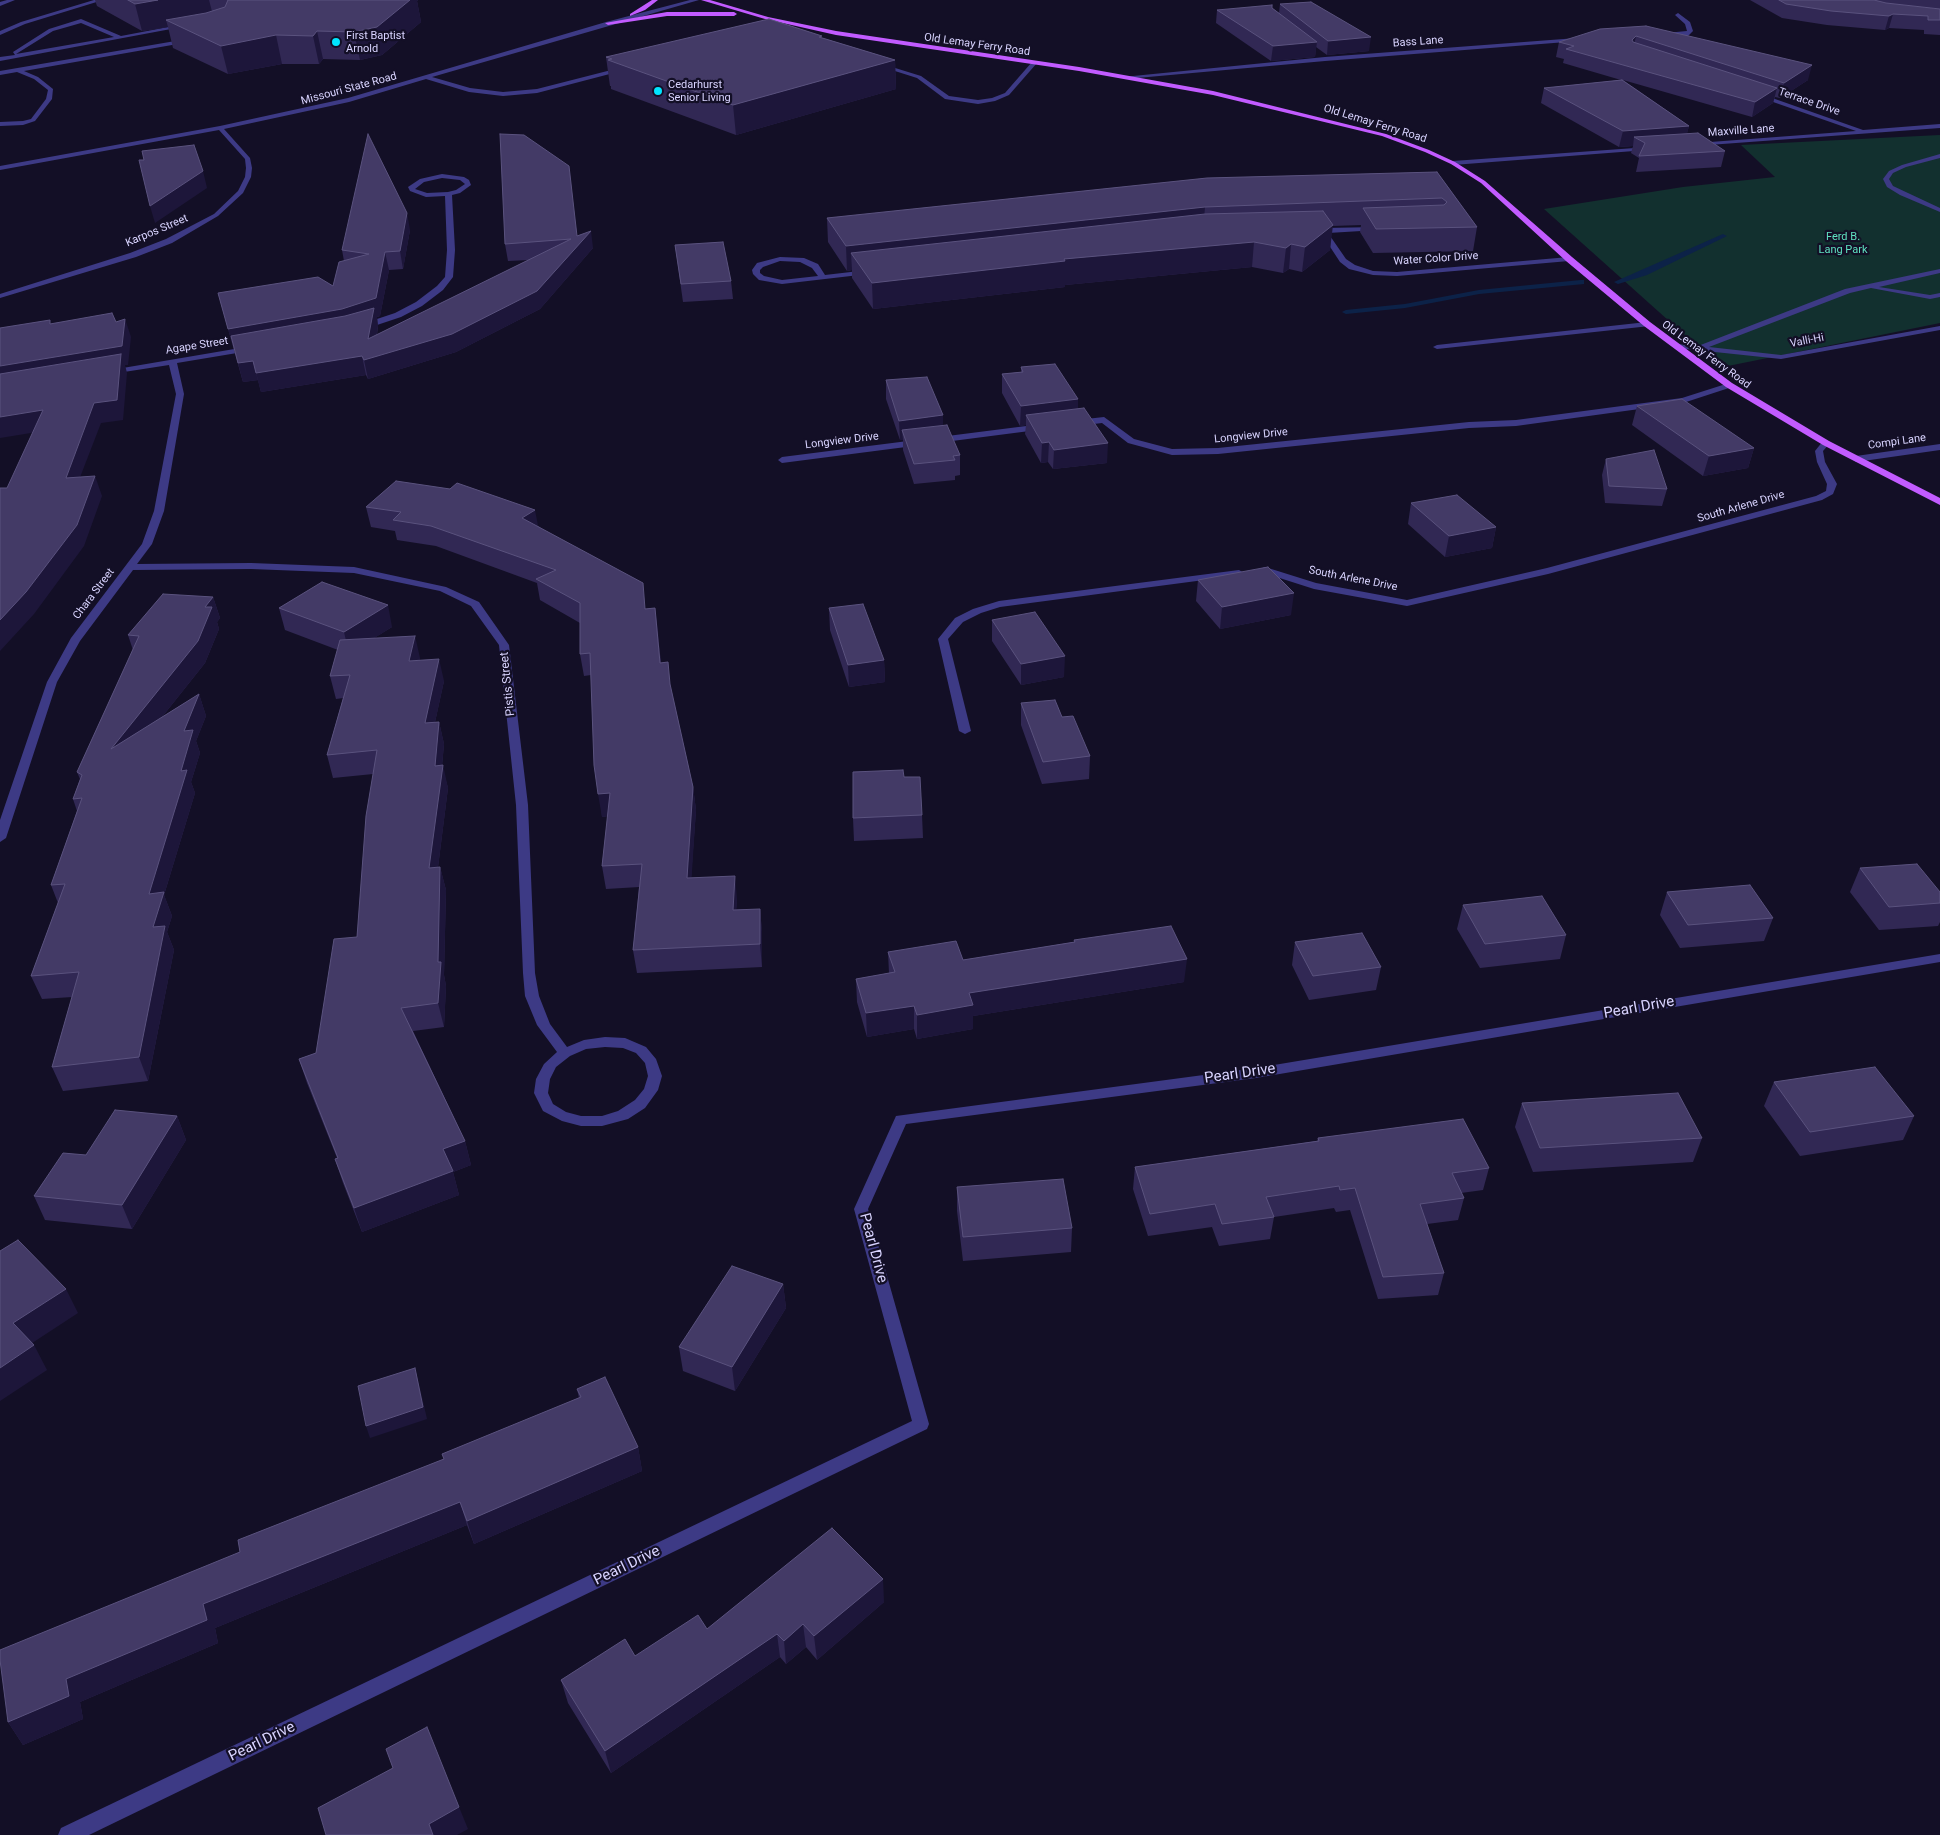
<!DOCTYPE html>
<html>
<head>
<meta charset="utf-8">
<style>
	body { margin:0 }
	canvas { display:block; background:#130f26 }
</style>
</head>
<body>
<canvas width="1940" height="1835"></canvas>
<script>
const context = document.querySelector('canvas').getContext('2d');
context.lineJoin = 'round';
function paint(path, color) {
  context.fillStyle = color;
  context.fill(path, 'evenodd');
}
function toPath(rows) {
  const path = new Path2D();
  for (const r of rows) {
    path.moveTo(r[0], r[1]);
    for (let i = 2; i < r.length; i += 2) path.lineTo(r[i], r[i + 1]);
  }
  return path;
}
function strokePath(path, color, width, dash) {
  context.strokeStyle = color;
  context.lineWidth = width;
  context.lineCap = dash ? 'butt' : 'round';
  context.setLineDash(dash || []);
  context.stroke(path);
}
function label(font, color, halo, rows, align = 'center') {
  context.font = font + ' Roboto,sans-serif';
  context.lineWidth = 4.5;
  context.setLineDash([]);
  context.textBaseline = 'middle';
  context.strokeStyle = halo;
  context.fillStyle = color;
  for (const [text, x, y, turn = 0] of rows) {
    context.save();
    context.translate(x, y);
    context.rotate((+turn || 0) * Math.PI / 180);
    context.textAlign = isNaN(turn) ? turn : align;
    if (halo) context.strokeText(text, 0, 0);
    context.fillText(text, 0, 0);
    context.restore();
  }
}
paint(toPath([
	[1940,135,1940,323,1723,367,1678,329,1544,209,1683,187,1775,177,1741,145]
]), '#12302f');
paint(toPath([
	[1723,234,1727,236,1725,237,1647,275,1618,284,1614,282,1723,234],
	[1581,280,1584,280,1584,284,1479,294,1405,308,1346,314,1342,312,1346,310,1405,304,1479,290,1581,280]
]), '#0c2248');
paint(toPath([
	[7,0,15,0,0,6,0,2,7,0],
	[94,0,103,0,25,24,0,35,0,31,21,22,94,0],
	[690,0,699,0,432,77,470,88,503,92,537,89,623,67,625,70,537,93,503,96,469,92,426,79,349,102,224,129,250,158,252,168,251,177,243,193,218,216,172,243,136,257,0,298,0,294,130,253,166,239,214,214,238,191,245,177,246,168,245,159,219,130,0,170,0,166,220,126,348,98,606,22,690,0],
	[1678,13,1690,22,1693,31,1688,36,1664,36,1666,33,1687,31,1685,24,1675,15,1678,13],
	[81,19,121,36,184,24,187,26,0,61,0,57,15,55,13,52,49,29,81,19],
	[81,23,114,37,16,54,53,31,81,23],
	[1577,38,1579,41,1325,61,1126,79,1123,77,1325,57,1577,38],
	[187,39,189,42,24,71,38,77,53,89,52,99,35,121,23,125,0,126,0,122,23,121,31,119,46,99,48,90,34,79,17,72,0,75,0,71,187,39],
	[1032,62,1037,63,1009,95,995,101,978,104,945,99,917,78,876,65,879,63,921,76,949,96,978,100,992,98,1005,93,1032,62],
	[1758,93,1863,130,1940,124,1940,128,1695,146,1695,144,1697,143,1856,131,1756,96,1758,93],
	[1649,147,1650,148,1647,150,1453,165,1450,163,1453,161,1649,147],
	[1940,154,1940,158,1906,167,1893,173,1889,179,1893,186,1940,208,1940,212,1900,195,1887,187,1883,179,1889,171,1902,165,1940,154],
	[442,174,464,177,469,180,471,185,460,193,452,195,455,250,453,277,443,290,422,306,401,317,365,329,359,329,359,325,395,313,416,302,437,286,445,277,447,250,445,196,426,197,410,191,408,187,420,179,442,174],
	[442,178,460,180,465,184,456,190,448,192,427,193,415,189,424,182,442,178],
	[1380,227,1380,229,1378,230,1328,233,1346,259,1355,265,1373,271,1397,272,1569,257,1573,259,1569,261,1397,276,1373,275,1349,269,1340,262,1321,233,1312,231,1323,228,1380,227],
	[780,257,804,258,818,264,825,275,868,270,872,272,868,274,782,284,759,280,753,274,752,270,757,263,780,257],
	[780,261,800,262,812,268,818,276,782,280,764,276,760,273,760,270,763,267,780,261],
	[1940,269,1940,273,1879,287,1930,295,1940,293,1940,297,1930,299,1871,288,1850,293,1709,347,1781,355,1940,326,1940,330,1781,359,1677,348,1673,346,1677,344,1698,346,1845,289,1940,269],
	[1647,322,1651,324,1650,326,1437,349,1433,347,1437,345,1647,322],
	[252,346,255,346,255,350,177,363,184,394,164,511,152,544,137,564,251,563,354,567,446,587,479,602,509,645,528,805,535,973,539,996,550,1024,567,1047,584,1040,605,1037,625,1038,646,1047,656,1059,662,1076,658,1090,645,1108,628,1119,602,1126,581,1126,562,1121,543,1111,534,1093,536,1079,544,1064,557,1052,537,1025,525,996,523,973,516,805,499,645,471,606,440,591,354,573,251,569,133,570,80,641,57,682,6,838,0,842,0,820,47,682,71,638,142,544,154,511,176,394,169,365,111,374,107,372,111,370,252,346],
	[605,1047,623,1048,636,1053,645,1063,648,1076,644,1089,635,1100,618,1111,602,1116,581,1116,566,1112,553,1104,548,1093,550,1079,556,1067,570,1056,586,1049,605,1047],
	[1729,383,1732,383,1732,387,1683,403,1516,426,1469,428,1218,454,1172,455,1128,443,1102,423,1077,426,1073,423,1077,420,1104,417,1134,439,1172,449,1218,448,1469,422,1516,420,1682,398,1729,383],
	[1042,424,1046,427,1045,429,782,463,778,460,782,457,1042,424],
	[1826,440,1830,443,1823,451,1825,462,1837,484,1833,494,1822,500,1548,574,1407,606,1314,589,1264,573,1256,573,1254,571,1265,567,1316,583,1407,600,1547,568,1816,496,1826,491,1827,484,1817,462,1815,451,1823,441,1826,440],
	[1940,444,1940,450,1856,462,1852,459,1856,456,1940,444],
	[1239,570,1244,573,1242,575,1000,607,981,613,963,622,948,639,971,731,965,734,959,731,938,639,955,618,973,609,999,601,1239,570],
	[1940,954,1940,962,1256,1078,906,1124,868,1209,929,1424,927,1429,89,1835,58,1835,61,1828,912,1421,854,1209,896,1116,1256,1068,1940,954]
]), '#3d3a85');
paint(toPath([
	[652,0,658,0,645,10,630,16,630,14,652,0],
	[701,0,710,0,768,17,836,31,1079,67,1213,91,1386,134,1429,150,1455,162,1485,181,1572,257,1650,322,1732,383,1829,441,1940,498,1940,505,1823,445,1726,387,1644,326,1566,261,1481,183,1451,164,1425,152,1382,136,1213,95,1079,71,836,35,765,19,701,0],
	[667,12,734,12,737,14,734,16,667,16,608,25,605,23,667,12]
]), '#c25bff');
paint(toPath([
	[95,0,418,0,417,1,421,22,382,55,360,60,323,59,319,64,282,64,228,74,173,48,168,27,142,31,97,6],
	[1750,0,1940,0,1940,35,1924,34,1924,30,1889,28,1885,30,1827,25,1782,18],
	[1280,4,1369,51,1327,55,1316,47,1315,57,1271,61,1216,23,1217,10,1272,8,1279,13],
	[1646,26,1808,80,1780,98,1775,97,1773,103,1752,117,1623,80,1689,126,1687,133,1725,151,1721,167,1636,172,1639,158,1631,153,1633,146,1619,147,1541,103,1544,88,1621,80,1563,63,1564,59,1556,57,1559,42],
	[823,38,895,60,896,89,736,135,611,89,611,86,610,86,606,57],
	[1437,172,1477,227,1473,251,1373,253,1360,232,1361,225,1332,226,1330,250,1302,272,1289,269,1283,273,1252,267,1065,285,1065,287,873,309,852,278,852,270,847,271,828,242,827,218],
	[410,230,403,269,389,270,380,316,377,317,378,326,377,335,529,260,508,261,505,244,578,236,593,248,540,309,456,352,368,379,366,375,261,392,258,380,243,382,218,293,333,286,344,261,342,250],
	[675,245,731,281,733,299,683,302],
	[1021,367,1078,408,1107,463,1053,469,1048,462,1041,463,1025,434,1026,425,1020,426,1002,393,1002,374,1021,372],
	[886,380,943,425,960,455,960,475,955,476,955,480,914,484,903,450,903,440,900,440,886,399],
	[1637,406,1754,448,1748,468,1703,476,1632,425],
	[1606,459,1667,489,1662,506,1605,503,1602,475],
	[1411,503,1496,527,1492,548,1445,557,1408,524],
	[366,507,538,526,646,609,655,608,661,663,671,690,693,787,696,810,691,878,737,899,736,910,760,909,762,932,762,967,637,973,633,950,639,887,606,889,602,866,608,816,602,817,591,675,584,676,580,654,580,623,540,600,537,583,436,546,397,540,395,531,371,527],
	[1198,580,1291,615,1220,629,1196,601],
	[213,597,220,618,217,622,219,629,205,663,162,717,199,694,206,716,196,741,200,753,191,782,195,793,164,895,172,916,167,932,174,950,148,1081,63,1091,52,1067,72,997,42,999,31,976,58,903,51,885,77,811,73,799,80,779,77,772,133,650,128,635],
	[279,608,392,627,374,638,420,658,419,660,444,681,435,722,439,722,444,744,442,766,448,788,438,867,440,867,446,890,444,975,446,986,444,1027,413,1031,465,1141,471,1165,453,1172,459,1195,362,1232,343,1183,335,1159,337,1158,307,1083,299,1059,316,1053,357,937,373,774,333,778,327,755,343,698,336,699,330,676,338,650,285,630],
	[829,608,884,660,885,682,849,687,830,630],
	[992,620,1064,677,1021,685,992,641],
	[1021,703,1062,717,1090,756,1089,779,1042,784,1021,725],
	[904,777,922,815,923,838,854,841,853,818],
	[1860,868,1940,892,1940,922,1938,926,1879,930,1850,892],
	[1667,892,1773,918,1764,941,1680,948,1660,915],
	[1463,905,1566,935,1560,959,1480,968,1457,929],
	[1074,940,1184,982,973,1016,973,1029,917,1039,914,1029,867,1037,857,1002,856,979,889,973,888,952,963,960,1074,942],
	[1295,942,1381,967,1376,990,1309,1000,1292,965],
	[1774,1082,1914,1116,1903,1140,1800,1156,1764,1106],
	[1522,1103,1702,1138,1693,1162,1533,1172,1515,1127],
	[177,1116,186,1140,132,1229,45,1220,34,1196,86,1155],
	[1318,1138,1489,1168,1483,1190,1461,1193,1464,1198,1458,1220,1427,1224,1444,1273,1438,1295,1378,1299,1350,1210,1336,1212,1334,1208,1274,1217,1270,1239,1219,1246,1212,1227,1148,1236,1133,1189,1135,1167,1317,1141],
	[957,1187,1072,1228,1071,1252,963,1261,957,1211],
	[783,1284,786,1308,735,1391,683,1371,679,1347],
	[577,1389,638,1447,642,1471,474,1544,467,1525,215,1628,218,1643,80,1702,83,1719,23,1745,8,1722,240,1552,579,1398],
	[884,1602,817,1660,806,1647,786,1664,780,1657,611,1773,568,1703,561,1680,635,1656,707,1629]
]), '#312854');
paint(toPath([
	[158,0,209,0,214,19,166,20,168,27,142,31,135,4],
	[410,0,418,0,417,1,421,22,382,55,360,60,354,32],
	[1893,14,1889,28,1885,30,1889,16],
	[317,31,323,59,319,64,313,36],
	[276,35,282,64,228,74,221,46],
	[1636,36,1633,50,1632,40],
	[1371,37,1369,51,1327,55,1328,41],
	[1317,42,1315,57,1271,61,1273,46],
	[895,60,896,89,736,135,733,105],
	[1812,65,1808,80,1780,98,1784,83],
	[1777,88,1773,103,1752,117,1755,102],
	[1689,126,1685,142,1645,143,1634,137,1633,146,1619,147,1623,131],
	[203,171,207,188,155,223,150,206],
	[1205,207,1203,231,851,253,852,270,847,271,846,246],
	[407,213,410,230,403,269,400,251],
	[1333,225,1330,250,1302,272,1305,247],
	[591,231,593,248,540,309,456,352,368,379,364,360,579,244],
	[1254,242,1252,267,1065,285,1065,287,873,309,872,283,1064,259],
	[1291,244,1289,269,1283,273,1286,248],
	[385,252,389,270,380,316,377,317,378,326,373,357,368,339,233,347,228,329,342,309],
	[125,319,131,337,128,365,125,365,127,373,123,420,101,423,72,498,66,478,94,403,0,387,0,366],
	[362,356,366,375,261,392,256,373],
	[253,361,258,380,243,382,238,363],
	[1078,399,1078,418,1026,415,1026,425,1020,426,1021,406],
	[43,410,49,430,0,438,0,417],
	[943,415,943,435,902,430,903,440,900,440,899,421],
	[1049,442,1048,462,1041,463,1042,443],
	[1108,443,1107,463,1053,469,1054,450],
	[1754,448,1748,468,1703,476,1709,456],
	[95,476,102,496,84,546,34,614,0,651,0,620],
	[535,510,539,531,522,518],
	[1496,527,1492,548,1445,557,1449,536],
	[1294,593,1291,615,1220,629,1222,607],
	[213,597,220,618,217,622,219,629,205,663,119,771,111,749,205,607],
	[388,605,392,627,349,654,344,632],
	[655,608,658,630,662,685],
	[415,636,420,658,414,682,409,661],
	[1065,656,1064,677,1021,685,1021,664],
	[439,659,444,681,430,745,425,723],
	[884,660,885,682,849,687,848,665],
	[199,694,206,716,196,741,200,753,191,782,195,793,164,895,172,916,167,932,174,950,148,1081,139,1057,153,927,149,894,184,731],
	[439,722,444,744,440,787,443,765,448,788,435,891,429,868,435,766],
	[693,787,696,810,690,901,687,878],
	[610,793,614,815,602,817,598,794],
	[440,867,446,890,444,975,446,986,444,1027,438,1003,438,962],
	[735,876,737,899,735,933,733,910],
	[760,909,762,932,762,967,760,944],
	[1187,959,1184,982,973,1016,973,1029,917,1039,917,1015,969,993],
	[914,1006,914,1029,867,1037,866,1013],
	[177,1116,186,1140,132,1229,122,1205],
	[465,1141,471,1165,453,1172,459,1195,362,1232,354,1208,443,1149],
	[783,1284,786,1308,735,1391,732,1367],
	[66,1289,78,1313,26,1347,13,1323],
	[34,1345,47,1370,0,1401,0,1368],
	[415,1368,418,1380,427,1419,370,1438,366,1426],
	[638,1447,642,1471,474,1544,467,1521],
	[460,1502,467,1525,215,1628,218,1643,80,1702,83,1719,23,1745,8,1722,66,1679,203,1604],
	[883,1579,884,1602,817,1660,814,1636],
	[803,1624,806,1647,786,1664,784,1641],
	[777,1634,780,1657,611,1773,605,1751],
	[459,1807,468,1829,457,1835,433,1835,429,1824]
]), '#1d163a');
const building = toPath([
	[128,0,158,0,135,4,128,0],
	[228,0,410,0,377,27,354,32,317,31,313,36,276,35,221,46,166,20,206,13,225,7,228,0],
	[1779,0,1874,0,1886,3,1940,9,1940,20,1928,20,1928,16,1893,14,1889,16,1831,11,1786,4,1779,0],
	[1311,2,1371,37,1328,41,1280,4,1311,2],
	[1272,5,1272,8,1317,42,1273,46,1217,10,1272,5],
	[769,19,822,36,819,37,895,60,733,105,608,60,612,59,606,57,769,19],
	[1646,26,1812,65,1784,83,1636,36,1632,40,1633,42,1777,88,1755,102,1566,49,1574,46,1559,42,1600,29,1646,26],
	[1622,80,1689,126,1623,131,1544,88,1622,80],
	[1698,133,1725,151,1639,156,1645,143,1634,137,1698,133],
	[368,134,407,213,400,251,385,252,376,298,342,309,228,329,218,293,318,277,333,286,339,262,369,254,342,250,368,134],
	[500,134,524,135,569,166,577,236,591,231,537,291,452,334,364,360,362,356,256,373,253,361,238,363,231,336,345,316,374,308,368,339,571,239,505,244,500,134],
	[194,145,203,171,150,206,139,160,144,160,142,151,194,145],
	[1437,172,1477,227,1376,229,1363,208,1444,205,1447,202,1442,198,1205,207,846,246,827,218,1207,178,1437,172],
	[1323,211,1333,225,1305,247,1291,244,1286,248,1254,242,1064,259,1065,261,872,283,851,253,1205,214,1323,211],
	[723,242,731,281,681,284,675,245,723,242],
	[112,313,116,322,125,319,122,346,0,366,0,328,50,320,50,324,112,313],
	[121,354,117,400,94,403,66,478,95,476,77,525,26,592,0,620,0,488,7,488,43,410,0,417,0,374,121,354],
	[1055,364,1078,399,1021,406,1002,374,1023,372,1021,367,1055,364],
	[927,377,943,415,899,421,886,380,927,377],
	[1682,399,1754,448,1709,456,1637,406,1682,399],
	[1084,408,1108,443,1054,450,1049,442,1042,443,1026,415,1084,408],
	[947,425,960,455,953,456,955,460,914,464,902,430,947,425],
	[1654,450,1667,489,1609,486,1606,459,1654,450],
	[396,481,450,489,457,483,535,510,522,518,643,583,645,609,655,608,660,663,668,662,670,684,693,787,687,878,735,876,733,910,760,909,760,944,633,950,642,864,602,866,610,793,598,794,594,765,590,653,580,654,580,603,536,579,556,570,431,526,393,520,401,512,366,507,396,481],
	[1457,495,1496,527,1449,536,1411,503,1457,495],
	[1268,567,1294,593,1222,607,1198,580,1268,567],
	[322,582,388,605,344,632,279,608,322,582],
	[163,594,213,597,205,607,212,607,198,641,111,749,199,694,184,731,193,730,181,771,187,770,149,894,164,892,153,927,165,926,139,1057,52,1067,79,972,31,976,65,884,51,885,82,798,73,799,82,775,77,772,139,636,128,635,163,594],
	[863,604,884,660,848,665,829,608,863,604],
	[1035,612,1065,656,1021,664,992,620,1035,612],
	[415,636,409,661,439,659,425,723,439,722,435,766,443,765,429,868,440,867,438,962,441,962,438,1003,401,1008,465,1141,443,1149,453,1171,354,1208,335,1159,338,1158,299,1059,316,1053,334,939,357,937,366,816,377,750,327,755,350,675,330,676,340,640,415,636],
	[1055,700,1062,717,1073,716,1090,756,1043,762,1021,703,1055,700],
	[903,770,904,777,920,777,922,815,853,818,853,772,903,770],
	[1917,864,1940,892,1940,903,1889,907,1860,868,1917,864],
	[1750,885,1773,918,1688,925,1667,892,1750,885],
	[1542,896,1566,935,1485,944,1463,905,1542,896],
	[1171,926,1187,959,969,993,973,1005,917,1015,914,1006,866,1013,856,979,895,972,888,952,956,941,963,960,1075,942,1074,940,1171,926],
	[1362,933,1381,967,1313,976,1295,942,1362,933],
	[1875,1067,1914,1116,1810,1132,1774,1082,1875,1067],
	[1678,1093,1702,1138,1540,1148,1522,1103,1678,1093],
	[115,1110,177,1116,122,1205,34,1196,63,1153,86,1155,115,1110],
	[1463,1119,1489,1168,1452,1173,1464,1198,1420,1204,1444,1273,1383,1277,1355,1188,1340,1190,1339,1186,1266,1197,1274,1217,1222,1224,1215,1204,1150,1214,1135,1167,1319,1141,1318,1138,1463,1119],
	[1063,1179,1072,1228,963,1237,957,1187,1063,1179],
	[18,1240,66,1289,13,1323,34,1345,0,1368,0,1251,18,1240],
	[732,1266,783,1284,732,1367,679,1347,732,1266],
	[415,1368,423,1407,366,1426,358,1386,415,1368],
	[605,1377,638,1447,467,1521,460,1502,203,1604,207,1620,66,1679,69,1696,8,1722,0,1660,0,1650,240,1552,238,1540,444,1459,442,1454,581,1397,577,1389,605,1377],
	[832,1528,883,1579,814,1636,803,1624,784,1641,777,1634,605,1751,561,1680,625,1639,635,1656,698,1615,707,1629,832,1528],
	[427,1727,459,1807,429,1824,433,1835,326,1835,318,1808,393,1768,386,1749,427,1727]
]);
paint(building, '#433a66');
strokePath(building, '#5a527e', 1);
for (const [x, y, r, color] of [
	[336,42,5,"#00e5ff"],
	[658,91,5,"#00e5ff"]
]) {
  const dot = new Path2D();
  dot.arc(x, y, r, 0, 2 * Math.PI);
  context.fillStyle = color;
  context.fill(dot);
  strokePath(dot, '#130f26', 2);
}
label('11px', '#d9d4ff', '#130f26', [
	["First Baptist",346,36],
	["Arnold",346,49],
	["Cedarhurst",668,85],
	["Senior Living",668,98]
], 'left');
label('11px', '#d9d4ff', '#130f26', [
	["Bass Lane",1418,42,-4],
	["Old Lemay Ferry Road",977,45,8],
	["Missouri State Road",349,89,-15],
	["Terrace Drive",1809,102,19],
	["Old Lemay Ferry Road",1375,124,17],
	["Maxville Lane",1741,131,-4],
	["Karpos Street",157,231,-23],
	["Water Color Drive",1436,259,-4],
	["Valli-Hi",1807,341,-11],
	["Agape Street",197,346,-9],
	["Old Lemay Ferry Road",1706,355,36],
	["Longview Drive",1251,436,-6],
	["Longview Drive",842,441,-7],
	["Compi Lane",1897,442,-8],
	["South Arlene Drive",1741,507,-16],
	["South Arlene Drive",1353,579,11],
	["Chara Street",94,594,-53]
]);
label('11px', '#5fe0c0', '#130f26', [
	["Ferd B.",1843,237],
	["Lang Park",1843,250]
]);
label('12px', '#d9d4ff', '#130f26', [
	["Pistis Street",508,684,-96]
]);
label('15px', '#d9d4ff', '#130f26', [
	["Pearl Drive",1639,1008,-10],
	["Pearl Drive",1240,1074,-8],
	["Pearl Drive",873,1248,75],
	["Pearl Drive",627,1566,-26],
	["Pearl Drive",262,1742,-26]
]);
</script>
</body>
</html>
